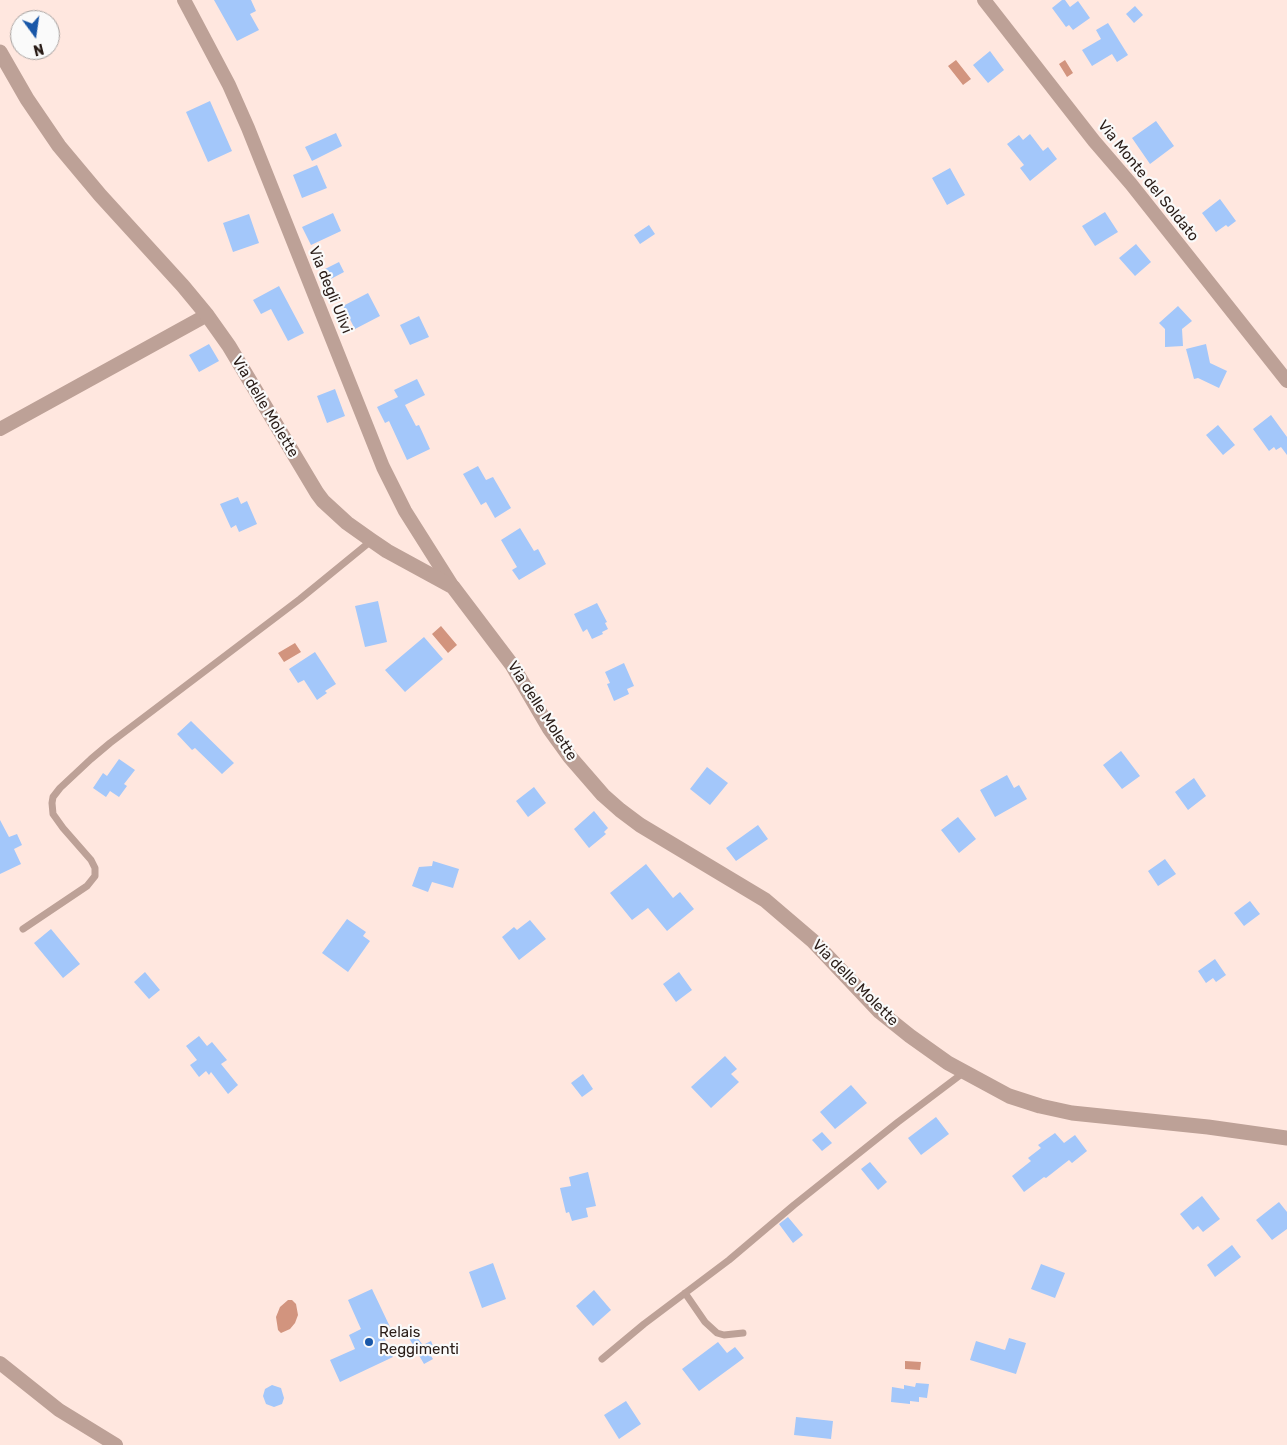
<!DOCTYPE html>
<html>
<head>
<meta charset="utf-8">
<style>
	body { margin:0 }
	#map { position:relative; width:1287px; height:1445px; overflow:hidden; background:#ffe7df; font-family:Rubik,sans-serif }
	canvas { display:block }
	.north { position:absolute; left:10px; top:10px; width:50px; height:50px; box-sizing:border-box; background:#fafafa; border:1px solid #a6a19f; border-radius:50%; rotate:166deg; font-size:14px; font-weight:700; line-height:20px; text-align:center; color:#291c17 }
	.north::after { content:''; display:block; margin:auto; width:18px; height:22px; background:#1957a8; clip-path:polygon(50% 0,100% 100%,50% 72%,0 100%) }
</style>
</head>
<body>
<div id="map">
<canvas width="1287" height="1445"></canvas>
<div class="north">N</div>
</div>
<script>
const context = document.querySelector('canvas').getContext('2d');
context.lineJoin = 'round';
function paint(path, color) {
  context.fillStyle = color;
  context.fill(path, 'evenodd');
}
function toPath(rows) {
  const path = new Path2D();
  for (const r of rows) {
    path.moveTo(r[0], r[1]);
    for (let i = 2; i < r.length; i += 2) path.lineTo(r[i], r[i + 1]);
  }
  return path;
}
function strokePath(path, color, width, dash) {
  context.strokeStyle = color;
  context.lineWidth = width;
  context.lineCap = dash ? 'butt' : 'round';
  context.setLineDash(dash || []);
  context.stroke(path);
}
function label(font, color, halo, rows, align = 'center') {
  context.font = font + ' Rubik,sans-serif';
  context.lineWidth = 4.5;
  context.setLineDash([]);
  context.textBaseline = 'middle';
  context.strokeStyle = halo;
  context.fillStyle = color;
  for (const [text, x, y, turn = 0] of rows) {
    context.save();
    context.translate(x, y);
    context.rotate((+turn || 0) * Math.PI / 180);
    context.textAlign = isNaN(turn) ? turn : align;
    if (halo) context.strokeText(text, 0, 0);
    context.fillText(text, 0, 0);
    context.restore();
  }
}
paint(toPath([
	[956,60,971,79,963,85,948,66],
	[1065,60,1073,73,1067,77,1059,64],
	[441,626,457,645,448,653,432,634],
	[295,643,301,652,284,662,278,653],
	[288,1300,292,1300,296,1304,298,1315,295,1323,290,1329,281,1333,278,1330,276,1317,280,1307],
	[905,1361,921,1362,920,1370,905,1369]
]), '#d2947e');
paint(toPath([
	[214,0,251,0,256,11,250,14,259,30,237,41],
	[1062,0,1065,0,1070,7,1078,1,1090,18,1073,30,1069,25,1066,27,1052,8],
	[1135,6,1143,15,1134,23,1126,14],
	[1108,23,1128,55,1117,62,1112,54,1092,66,1082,50,1101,39,1096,30],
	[990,51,1004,70,988,83,973,65],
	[210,101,232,151,208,162,186,112],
	[1156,121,1174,146,1150,164,1132,138],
	[336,133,342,146,312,161,305,147],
	[1030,134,1043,151,1048,147,1057,159,1030,181,1020,168,1024,165,1007,144,1019,135,1023,140],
	[317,165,327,188,302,198,293,175],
	[950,168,965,195,947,205,932,178],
	[1220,199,1236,221,1228,227,1226,225,1216,232,1202,213],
	[1105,212,1118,232,1095,246,1082,226],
	[333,213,341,231,311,245,302,227],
	[249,214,259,243,233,252,223,223],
	[649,225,655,234,640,244,634,235],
	[1136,244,1151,262,1135,276,1119,258],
	[339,262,344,272,327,281,321,271],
	[279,286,304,333,288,341,271,309,261,314,253,300],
	[368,293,380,316,355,329,343,306],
	[1178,306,1192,321,1182,329,1183,346,1165,347,1165,329,1159,323],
	[419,316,429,337,410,345,400,325],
	[209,344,219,361,199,372,189,355],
	[1206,344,1210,363,1227,371,1219,388,1198,378,1194,379,1186,349],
	[417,379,425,395,405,405,416,426,419,425,430,449,407,460,389,421,385,423,377,407,398,397,394,390],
	[335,389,345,416,327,423,317,396],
	[1271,415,1287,437,1287,455,1281,447,1276,450,1274,447,1269,451,1253,429],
	[1218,425,1235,445,1223,455,1206,435],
	[478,466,486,480,493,477,511,508,495,518,486,502,481,505,463,474],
	[238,497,241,504,247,501,257,524,239,532,236,525,231,528,220,504],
	[520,528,534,551,538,549,546,564,519,580,512,570,517,567,501,540],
	[378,601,387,642,365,647,355,606],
	[597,603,607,622,605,623,608,629,602,632,603,634,592,639,587,629,583,632,574,614],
	[424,637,443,659,405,692,385,670],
	[315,652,336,684,325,691,327,693,317,700,304,680,298,683,289,669],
	[624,663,634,686,627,689,629,694,614,701,607,684,610,683,605,672],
	[191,721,234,763,222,774,195,748,192,750,177,734],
	[1121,751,1140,776,1122,789,1103,765],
	[119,759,135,770,124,784,127,786,119,797,110,791,106,797,93,788,103,773,107,776],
	[707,767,728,783,710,805,690,789],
	[1007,775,1014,788,1019,785,1027,799,995,817,980,790],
	[1194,778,1206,796,1188,810,1175,792],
	[534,787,546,803,528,817,516,801],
	[594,811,608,828,604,832,606,834,589,848,574,829],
	[958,817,976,839,959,853,941,830],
	[0,820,9,837,17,834,22,845,14,849,21,864,0,874],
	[758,825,768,839,736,861,726,848],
	[1165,859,1176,874,1158,886,1148,871],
	[433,861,459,869,453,888,432,882,428,892,412,886,419,867,432,866],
	[646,864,673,898,680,892,694,909,667,931,648,908,632,920,610,893],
	[1250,901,1260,914,1244,926,1234,913],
	[347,919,366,932,363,936,370,941,348,972,322,953],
	[530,920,546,939,519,960,502,937,514,927,517,930],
	[51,929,80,964,63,978,34,943],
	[1215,959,1226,975,1216,982,1213,978,1206,983,1198,971],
	[145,972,160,990,149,999,134,982],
	[679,972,692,990,676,1002,663,984],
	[199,1036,207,1046,212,1042,227,1060,221,1064,238,1085,228,1094,211,1072,209,1075,206,1071,199,1077,190,1065,197,1060,186,1046],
	[725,1056,737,1069,731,1074,739,1082,711,1108,691,1087],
	[583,1074,593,1089,582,1097,571,1083],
	[851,1085,867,1103,835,1129,820,1112],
	[936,1117,949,1134,921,1155,908,1138],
	[822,1132,832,1143,822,1151,812,1140],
	[1055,1133,1064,1143,1075,1135,1087,1151,1072,1163,1069,1160,1046,1178,1044,1177,1024,1192,1012,1176,1031,1161,1028,1158,1041,1148,1038,1145],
	[870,1162,887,1182,878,1190,861,1169],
	[588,1172,596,1206,586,1208,588,1217,572,1221,569,1212,566,1213,560,1188,571,1186,569,1177],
	[1202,1196,1220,1219,1203,1232,1198,1226,1193,1230,1180,1214],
	[1279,1202,1287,1212,1287,1229,1272,1240,1256,1220],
	[788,1217,803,1235,793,1243,779,1224],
	[1232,1245,1241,1257,1215,1277,1207,1265],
	[493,1263,506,1299,482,1308,469,1272],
	[1041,1264,1065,1273,1055,1298,1031,1289],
	[372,1289,391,1329,382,1333,393,1357,340,1382,330,1360,355,1349,349,1335,361,1329,348,1300],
	[594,1290,611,1310,593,1326,576,1306],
	[415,1335,423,1345,431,1341,436,1353,431,1356,433,1359,424,1364,409,1338],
	[1009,1338,1026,1343,1016,1374,970,1360,976,1341,1005,1350],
	[718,1342,727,1353,735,1347,744,1358,699,1391,682,1369],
	[916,1383,929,1384,927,1398,919,1397,919,1402,910,1401,910,1404,891,1402,892,1387,904,1389,904,1385,915,1387],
	[272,1385,281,1388,284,1398,282,1404,274,1407,266,1404,263,1396,265,1389],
	[626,1401,641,1424,619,1439,604,1415],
	[796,1417,833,1421,831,1439,794,1435]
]), '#a3c7fa');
strokePath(toPath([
	[23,929,87,886,95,876,95,868,91,860,63,828,53,814,52,803,53,797,60,788,91,759,110,743,300,599,371,541],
	[685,1293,705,1322,717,1333,724,1335,743,1333],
	[602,1359,644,1324,729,1260,794,1205,898,1122,963,1073]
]), '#bda197', 7);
strokePath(toPath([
	[184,0,229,85,248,128,383,467,405,511,453,587],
	[984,0,1094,141,1131,184,1287,381],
	[0,429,207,315],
	[0,1363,59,1410,116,1445]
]), '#bda197', 14);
strokePath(toPath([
	[0,52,27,99,59,146,100,195,183,286,207,315,229,346,317,493,323,501,347,523,371,540,387,551,453,587,512,665,549,728,570,757,603,795,620,810,640,825,765,900,813,941,864,995,880,1012,910,1036,948,1063,1009,1096,1040,1106,1072,1113,1208,1127,1287,1138]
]), '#bda197', 15);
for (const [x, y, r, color] of [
	[369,1342,5,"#1957a8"]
]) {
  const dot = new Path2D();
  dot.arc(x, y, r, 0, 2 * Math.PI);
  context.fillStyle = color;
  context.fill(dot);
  strokePath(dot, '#fafafa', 2);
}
label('15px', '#291c17', '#fafafa', [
	["Via Monte del Soldato",1148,181,51],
	["Via degli Ulivi",330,290,68],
	["Via delle Molette",265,407,59],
	["Via delle Molette",542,711,57],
	["Via delle Molette",855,983,45]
]);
label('15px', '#291c17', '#fafafa', [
	["Relais",379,1333],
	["Reggimenti",379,1350]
], 'left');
</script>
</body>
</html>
